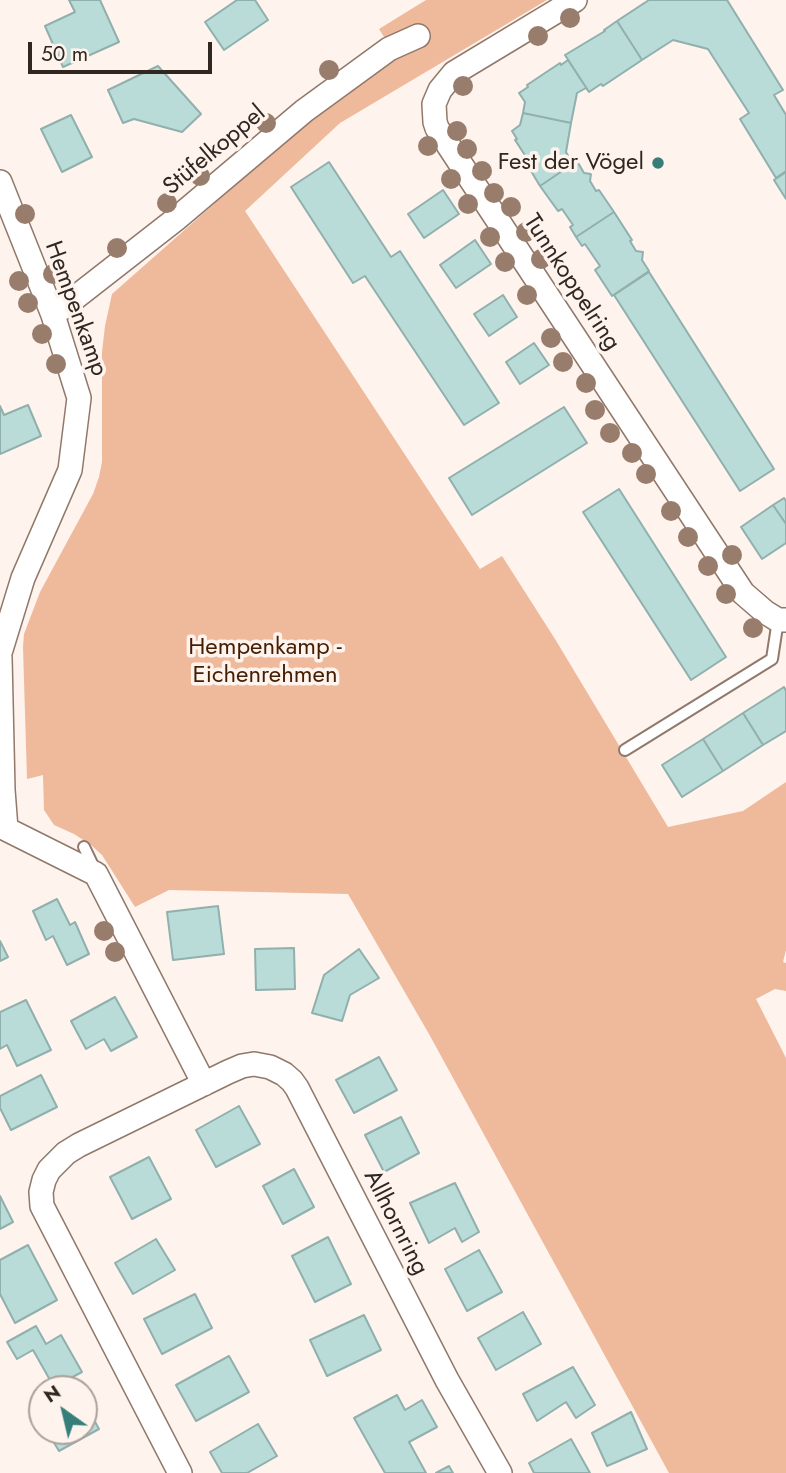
<!DOCTYPE html>
<html>
<head>
<meta charset="utf-8">
<style>
	body { margin:0 }
	#map { position:relative; width:786px; height:1473px; overflow:hidden; background:#fef3ed; font-family:Jost,sans-serif }
	canvas { display:block }
	.north { position:absolute; left:28px; top:1375px; width:70px; height:70px; box-sizing:border-box; background:#fef3ed; border:2px solid #aca19b; border-radius:50%; rotate:326deg; font-size:19px; font-weight:700; line-height:28px; text-align:center; color:#312721 }
	.north::after { content:''; display:block; margin:auto; width:24px; height:32px; background:#367e79; clip-path:polygon(50% 0,100% 100%,50% 72%,0 100%) }
	.scale { position:absolute; left:28px; top:42px; width:184px; height:32px; box-sizing:border-box; border:4px solid #312721; border-top:0; padding-left:9px; font-size:21px; line-height:24px; white-space:nowrap; color:#312721; -webkit-text-stroke:5px #fef3ed; paint-order:stroke }
</style>
</head>
<body>
<div id="map">
<canvas width="786" height="1473"></canvas>
<div class="north">N</div>
<div class="scale">50 m</div>
</div>
<script>
const context = document.querySelector('canvas').getContext('2d');
context.lineJoin = 'round';
function paint(path, color) {
  context.fillStyle = color;
  context.fill(path, 'evenodd');
}
function toPath(rows) {
  const path = new Path2D();
  for (const r of rows) {
    path.moveTo(r[0], r[1]);
    for (let i = 2; i < r.length; i += 2) path.lineTo(r[i], r[i + 1]);
  }
  return path;
}
function strokePath(path, color, width, dash) {
  context.strokeStyle = color;
  context.lineWidth = width;
  context.lineCap = dash ? 'butt' : 'round';
  context.setLineDash(dash || []);
  context.stroke(path);
}
function label(font, color, halo, rows, align = 'center') {
  context.font = font + ' Jost,sans-serif';
  context.lineWidth = 7;
  context.setLineDash([]);
  context.textBaseline = 'middle';
  context.strokeStyle = halo;
  context.fillStyle = color;
  for (const [text, x, y, turn = 0] of rows) {
    context.save();
    context.translate(x, y);
    context.rotate((+turn || 0) * Math.PI / 180);
    context.textAlign = isNaN(turn) ? turn : align;
    if (halo) context.strokeText(text, 0, 0);
    context.fillText(text, 0, 0);
    context.restore();
  }
}
paint(toPath([
	[426,0,547,0,340,123,245,211,480,569,502,556,555,639,668,827,743,811,786,782,786,950,783,962,786,963,786,991,775,989,756,999,786,1058,786,1473,669,1473,429,1034,348,894,169,890,135,907,102,855,91,845,74,834,54,825,44,810,43,775,27,779,23,647,24,634,40,592,93,494,99,477,102,462,102,352,105,326,112,294,231,189,304,122,396,56,379,29]
]), '#efb99c');
const building = toPath([
	[69,0,100,0,119,42,63,67,45,26,75,12,69,0],
	[237,0,255,0,268,20,224,50,205,22,237,0],
	[649,0,727,0,783,90,774,95,786,115,786,171,776,178,740,119,749,113,708,49,673,40,642,60,617,21,649,0],
	[617,21,642,60,603,86,601,84,589,92,565,55,605,31,604,30,617,21],
	[568,60,589,92,586,88,577,93,571,123,523,113,525,102,519,93,528,87,527,85,560,63,561,65,568,60],
	[158,66,201,114,182,132,134,119,123,123,108,90,158,66],
	[523,113,571,123,566,152,571,161,575,158,577,161,540,186,531,171,534,169,515,140,517,139,512,131,520,125,523,113],
	[71,115,92,157,62,172,41,129,71,115],
	[577,161,584,173,591,174,590,181,596,191,599,190,614,212,576,237,570,227,573,225,562,209,558,211,540,186,577,161],
	[329,162,391,257,400,251,499,403,464,425,365,276,353,283,291,187,329,162],
	[786,172,786,199,774,180,786,172],
	[443,190,459,214,424,238,408,214,443,190],
	[614,212,632,240,630,241,636,251,643,252,642,260,649,271,612,296,595,270,600,266,585,244,582,246,576,237,614,212],
	[475,240,491,264,456,288,440,265,475,240],
	[649,272,774,469,740,491,614,295,649,272],
	[503,295,517,317,489,336,474,314,503,295],
	[534,343,549,365,520,384,506,362,534,343],
	[28,405,41,436,0,454,0,406,4,415,28,405],
	[564,407,587,443,472,515,449,478,564,407],
	[619,489,726,657,691,680,583,512,619,489],
	[784,498,786,501,786,524,773,505,784,498],
	[773,505,786,524,786,543,762,559,741,527,773,505],
	[784,687,786,691,786,731,763,745,743,713,784,687],
	[743,713,763,745,723,771,703,739,743,713],
	[703,739,723,771,682,797,662,765,703,739],
	[57,899,70,925,75,922,89,954,67,965,53,936,46,940,33,911,57,899],
	[218,906,224,954,173,960,167,912,218,906],
	[0,941,8,957,0,961,0,941],
	[294,948,295,989,256,990,255,949,294,948],
	[359,949,379,978,350,995,342,1021,312,1013,324,975,359,949],
	[115,997,137,1037,111,1051,104,1039,86,1049,71,1021,115,997],
	[26,1000,51,1050,17,1066,7,1045,0,1049,0,1012,26,1000],
	[379,1057,397,1090,354,1113,336,1080,379,1057],
	[41,1075,57,1107,11,1130,0,1108,0,1096,41,1075],
	[239,1106,260,1144,216,1167,196,1130,239,1106],
	[401,1117,419,1153,384,1172,365,1135,401,1117],
	[149,1157,171,1199,132,1219,110,1177,149,1157],
	[294,1169,314,1207,283,1224,263,1186,294,1169],
	[455,1183,479,1232,462,1242,455,1228,429,1243,410,1203,455,1183],
	[0,1196,13,1222,0,1229,0,1196],
	[328,1237,351,1284,315,1302,292,1256,328,1237],
	[156,1239,175,1270,133,1294,115,1263,156,1239],
	[28,1245,57,1300,15,1323,0,1294,0,1260,28,1245],
	[479,1250,502,1292,467,1311,445,1269,479,1250],
	[195,1294,212,1328,162,1354,144,1319,195,1294],
	[523,1312,541,1344,496,1370,478,1338,523,1312],
	[364,1315,381,1350,327,1376,310,1340,364,1315],
	[36,1326,46,1344,61,1335,82,1372,54,1387,33,1350,17,1359,7,1342,36,1326],
	[229,1356,249,1392,196,1421,176,1385,229,1356],
	[573,1367,595,1405,576,1418,566,1402,537,1421,523,1394,573,1367],
	[397,1395,405,1410,422,1400,437,1427,409,1442,426,1473,385,1473,354,1418,397,1395],
	[84,1402,99,1429,59,1451,47,1431,84,1431,84,1402],
	[631,1412,647,1449,607,1466,592,1433,631,1412],
	[258,1424,277,1456,247,1473,222,1473,210,1452,258,1424],
	[571,1439,590,1473,534,1473,529,1463,571,1439],
	[449,1466,453,1473,436,1473,449,1466]
]);
paint(building, '#badcd8');
strokePath(building, '#8fb0ad', 2);
const service = toPath([
	[625,750,772,659,778,620],
	[84,847,95,870]
]);
const minor = toPath([
	[575,0,454,73,440,90,434,104,435,122,437,128,743,593,765,612,778,620,786,620],
	[0,182,53,315,79,398,70,470,23,578,0,653],
	[53,315,176,219,304,111,389,49,418,36],
	[0,658,3,790,6,829],
	[6,829,96,874,204,1084],
	[180,1473,42,1206,41,1192,44,1180,49,1170,66,1153,79,1145,228,1072,242,1066,254,1064,270,1067,284,1074,292,1081,297,1088,447,1380,500,1473]
]);
strokePath(service, '#90786b', 14);
strokePath(minor, '#90786b', 26);
strokePath(service, '#fff', 10);
strokePath(minor, '#fff', 23);
context.fillStyle = '#987d6c';
for (const [x, y] of [
	[570,18],
	[538,36],
	[329,70],
	[463,86],
	[266,123],
	[457,131],
	[428,146],
	[467,149],
	[482,171],
	[200,176],
	[451,179],
	[494,193],
	[167,203],
	[468,204],
	[511,207],
	[25,214],
	[526,232],
	[490,237],
	[117,248],
	[541,259],
	[505,262],
	[53,274],
	[19,281],
	[527,295],
	[28,303],
	[42,334],
	[551,338],
	[563,362],
	[56,364],
	[586,383],
	[595,410],
	[610,433],
	[632,453],
	[646,474],
	[671,511],
	[688,537],
	[732,555],
	[708,566],
	[726,594],
	[753,628],
	[104,931],
	[115,952]
]) {
  context.beginPath();
  context.arc(x, y, 10, 0, 2 * Math.PI);
  context.fill();
}
for (const [x, y, r, color] of [
	[658,163,7,"#367e79"]
]) {
  const dot = new Path2D();
  dot.arc(x, y, r, 0, 2 * Math.PI);
  context.fillStyle = color;
  context.fill(dot);
  strokePath(dot, '#fef3ed', 2.5);
}
label('24px', '#312721', '#fef3ed', [
	["Stüfelkoppel",215,151,-40],
	["Tunnkoppelring",571,283,57],
	["Hempenkamp",75,309,70],
	["Allhornring",395,1223,63]
]);
label('24px', '#312721', '#fef3ed', [
	["Fest der Vögel",644,163]
], 'right');
label('24px', '#451d03', '#fef3ed', [
	["Hempenkamp -",265,648],
	["Eichenrehmen",265,676]
]);
</script>
</body>
</html>
